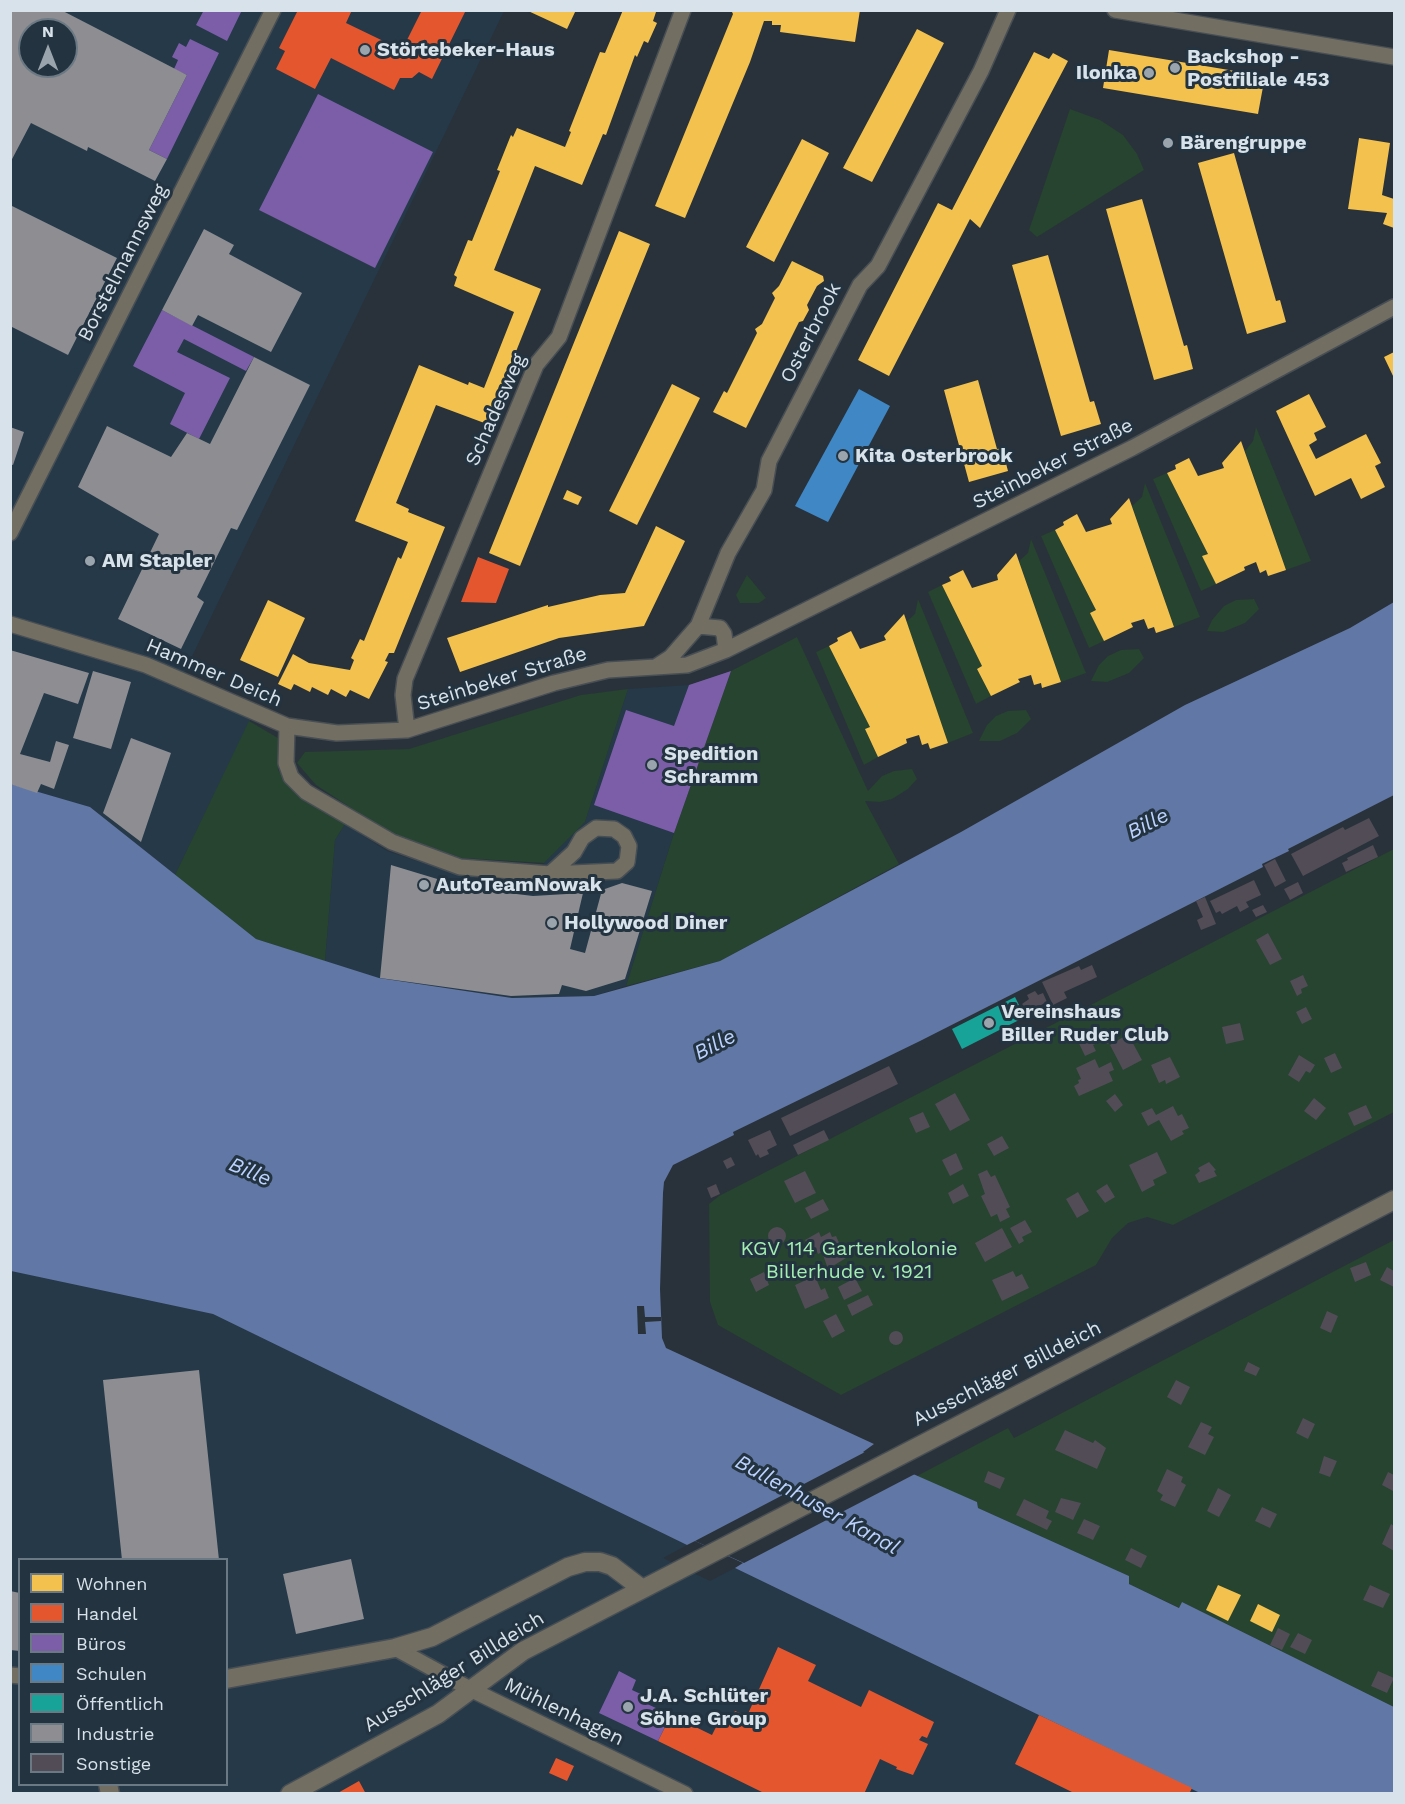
<!DOCTYPE html>
<html>
<head>
<meta charset="utf-8">
<style>
	body { margin:0 }
	#map { position:relative; width:1405px; height:1804px; overflow:hidden; background:#29323a; font-family:"Work Sans",sans-serif }
	canvas { display:block }
	.frame { position:absolute; inset:0; border:12px solid #d7e2ea; pointer-events:none }
	.legend { position:absolute; left:18px; top:1558px; width:210px; height:228px; box-sizing:border-box; background:#233340; border:2px solid #6b7984; margin:0; padding:8px 10px; list-style:none; font-size:18px; color:#d7e2ea }
	.legend li { display:flex; align-items:center; gap:12px; height:30px }
	.legend b { width:30px; border:2px solid #6b7984 }
	.north { position:absolute; left:18px; top:18px; width:60px; height:60px; box-sizing:border-box; background:#233340; border:2px solid #6b7984; border-radius:50%; rotate:0deg; font-size:16px; font-weight:700; line-height:24px; text-align:center; color:#d7e2ea }
	.north::after { content:''; display:block; margin:auto; width:21px; height:27px; background:#9aa4ac; clip-path:polygon(50% 0,100% 100%,50% 72%,0 100%) }
</style>
</head>
<body>
<div id="map">
<canvas width="1405" height="1804"></canvas>
<div class="frame"></div>
<ul class="legend">
<li><b style="height:16px;background:#f2c14e"></b>Wohnen</li>
<li><b style="height:16px;background:#e4572e"></b>Handel</li>
<li><b style="height:16px;background:#7b5ea7"></b>Büros</li>
<li><b style="height:16px;background:#3f88c5"></b>Schulen</li>
<li><b style="height:16px;background:#17a398"></b>Öffentlich</li>
<li><b style="height:16px;background:#8d8d92"></b>Industrie</li>
<li><b style="height:16px;background:#514c56"></b>Sonstige</li>
</ul>
<div class="north">N</div>
</div>
<script>
const context = document.querySelector('canvas').getContext('2d');
context.lineJoin = 'round';
function paint(path, color) {
  context.fillStyle = color;
  context.fill(path, 'evenodd');
}
function toPath(rows) {
  const path = new Path2D();
  for (const r of rows) {
    if (r.length === 3) {
      path.moveTo(r[0] + r[2], r[1]);
      path.arc(r[0], r[1], r[2], 0, 2 * Math.PI);
      continue;
    }
    path.moveTo(r[0], r[1]);
    for (let i = 2; i < r.length; i += 2) path.lineTo(r[i], r[i + 1]);
  }
  return path;
}
function strokePath(path, color, width, dash) {
  context.strokeStyle = color;
  context.lineWidth = width;
  context.lineCap = dash ? 'butt' : 'round';
  context.setLineDash(dash || []);
  context.stroke(path);
}
function label(font, color, halo, rows, align = 'center') {
  context.font = font + ' "Work Sans",sans-serif';
  context.lineWidth = 6;
  context.setLineDash([]);
  context.textBaseline = 'middle';
  context.strokeStyle = halo;
  context.fillStyle = color;
  for (const [text, x, y, turn = 0] of rows) {
    context.save();
    context.translate(x, y);
    context.rotate((+turn || 0) * Math.PI / 180);
    context.textAlign = isNaN(turn) ? turn : align;
    if (halo) context.strokeText(text, 0, 0);
    context.fillText(text, 0, 0);
    context.restore();
  }
}
paint(toPath([
	[11,11,504,11,181,679,255,711,175,875,90,807,11,784],
	[30,30,66,30,66,66,30,66],
	[731,671,674,833,626,986,594,996,512,998,379,978,325,961,335,840,345,824,387,851,459,875,517,883,549,882,544,863,585,822,628,689,689,685],
	[11,1271,213,1314,687,1545,663,1558,710,1581,735,1568,1200,1793,11,1794],
	[20,1560,226,1560,226,1784,20,1784]
]), '#253949');
paint(toPath([
	[1070,109,1100,120,1123,135,1137,154,1144,170,1037,237,1029,230],
	[1256,427,1311,561,1286,570,1245,451,1253,441],
	[1167,473,1208,554,1203,557,1216,584,1201,591,1153,479],
	[1145,483,1200,617,1174,627,1132,506,1142,497],
	[1055,530,1096,610,1091,613,1104,641,1089,648,1041,536],
	[1031,539,1086,673,1061,682,1019,561,1028,553],
	[747,575,766,598,759,603,740,603,736,595],
	[942,585,982,666,977,669,991,696,976,704,928,592],
	[918,599,973,733,948,743,906,622,915,614],
	[1254,599,1259,609,1245,623,1223,632,1207,631,1212,620,1224,606,1236,600],
	[797,637,868,791,882,776,894,771,912,769,917,779,908,789,892,799,880,802,865,801,899,864,720,961,626,986,674,833,731,671],
	[829,646,870,727,865,729,878,757,864,765,816,652],
	[1139,649,1144,658,1129,673,1107,682,1091,681,1099,665,1108,656,1121,650],
	[628,689,585,822,544,863,462,858,397,835,380,827,316,785,297,763,305,752,409,749,581,695],
	[1026,710,1031,719,1017,733,1000,741,979,741,987,725,996,716,1008,711],
	[249,721,278,738,278,770,304,800,345,824,335,840,325,961,256,939,175,875],
	[1394,849,1394,1112,1173,1225,1147,1217,1128,1223,1112,1238,1096,1265,841,1395,718,1325,710,1302,709,1204,719,1196],
	[1394,1240,1394,1707,1182,1602,1180,1608,1129,1584,1129,1576,978,1508,977,1502,915,1477,1008,1428,1014,1438]
]), '#26442f');
paint(toPath([
	[1394,602,1394,795,1288,849,1289,851,1262,864,1263,867,920,1041,733,1132,734,1135,673,1165,664,1182,663,1193,660,1289,662,1338,666,1348,874,1444,863,1452,977,1502,978,1508,1129,1576,1129,1584,1179,1608,1182,1602,1394,1707,1394,1793,1200,1793,735,1568,743,1563,695,1541,687,1545,213,1314,11,1271,11,784,90,807,256,939,379,978,512,998,594,996,720,961,961,832,1185,705,1350,628]
]), '#6177a5');
paint(toPath([
	[637,1306,644,1306,645,1317,661,1317,661,1321,645,1322,646,1334,638,1334],
	[867,1451,915,1474,744,1563,695,1541]
]), '#29323a');
paint(toPath([
	[526,10,576,10,567,29],
	[623,10,652,10,656,12,653,21,657,23,648,43,644,41,637,57,635,55,606,135,603,134,582,185,535,166,494,270,541,289,487,424,436,405,396,503,409,509,408,512,445,527,394,653,389,653,385,661,388,662,369,699,350,690,346,697,331,689,328,695,312,687,310,692,294,684,291,690,278,684,293,654,309,663,350,670,354,660,351,658,360,639,364,641,398,557,401,559,408,542,355,521,419,365,468,385,469,382,484,388,514,312,454,286,457,277,454,275,468,240,472,241,500,171,497,170,511,135,513,137,517,128,565,147,571,132,569,131,600,52,605,53],
	[731,10,860,10,855,42,780,32,781,25,772,25,772,21,764,21,750,62,685,218,655,206,733,14],
	[917,29,944,43,872,182,843,168],
	[1109,50,1265,76,1258,114,1103,88],
	[1034,52,1049,59,1053,53,1068,61,980,228,970,219,889,376,858,360,938,203,952,210],
	[1359,138,1390,143,1382,195,1394,199,1394,228,1383,224,1387,213,1348,209],
	[802,139,829,153,774,262,746,247],
	[1234,153,1276,301,1280,300,1286,322,1247,334,1198,163],
	[1142,199,1184,346,1187,345,1193,369,1154,380,1106,209],
	[619,231,650,244,520,566,489,553],
	[1048,255,1090,402,1094,401,1101,424,1061,436,1012,265],
	[792,261,823,276,824,281,817,286,807,305,809,310,803,321,799,322,746,428,713,412,724,391,727,393,757,333,755,329,762,324,775,298,772,293,779,286],
	[1394,352,1394,378,1384,357],
	[978,380,997,449,1002,448,1008,471,969,482,944,390],
	[672,384,700,398,637,525,609,511],
	[1309,394,1326,427,1314,433,1317,440,1309,445,1316,459,1366,434,1381,463,1375,466,1385,487,1361,499,1351,478,1315,496,1276,411],
	[1241,441,1286,570,1268,576,1266,570,1260,573,1256,562,1244,567,1245,570,1216,584,1202,556,1208,554,1167,473,1176,469,1175,465,1189,458,1198,476,1224,468,1222,463],
	[567,490,582,497,578,505,563,499],
	[1129,498,1174,627,1156,633,1154,627,1148,629,1144,619,1131,623,1133,627,1104,641,1090,613,1096,610,1055,530,1064,525,1063,522,1077,514,1086,532,1112,524,1110,519],
	[656,526,685,541,644,626,559,638,460,672,447,638,548,605,548,607,600,595,625,593],
	[1016,553,1061,682,1042,688,1041,683,1034,685,1031,675,1018,679,1020,682,991,696,977,669,982,666,942,585,951,581,949,577,963,570,972,588,998,580,997,575],
	[268,600,305,618,278,677,240,660],
	[904,614,948,743,930,749,928,743,922,745,919,735,906,739,907,743,878,757,865,729,870,727,829,646,838,641,837,638,851,631,860,649,886,640,884,636],
	[1218,1585,1241,1595,1228,1621,1206,1610],
	[1258,1604,1280,1615,1272,1632,1250,1621]
]), '#f2c14e');
paint(toPath([
	[298,10,352,10,346,23,402,50,422,10,466,10,432,79,419,72,412,78,400,78,394,90,331,58,315,89,276,69,285,51,279,48],
	[478,557,509,569,496,603,461,602],
	[778,1647,816,1665,808,1681,861,1707,869,1690,934,1722,927,1738,922,1736,919,1740,928,1744,913,1775,896,1769,897,1767,880,1759,864,1794,766,1794,658,1741,671,1715,712,1735,720,1719,729,1723,735,1711,747,1716],
	[1039,1715,1192,1788,1189,1794,1076,1794,1015,1764],
	[556,1758,574,1766,567,1781,549,1773],
	[359,1781,366,1794,336,1794]
]), '#e4572e');
paint(toPath([
	[204,10,242,10,227,41,196,25],
	[190,39,219,53,167,159,149,150,187,75,174,69,178,60,172,57,179,43,186,47],
	[318,94,433,152,375,268,259,210],
	[162,310,254,357,246,371,184,339,177,352,230,378,199,439,170,424,185,393,133,366],
	[731,671,674,833,594,805,626,710,674,726,689,685],
	[619,1671,636,1680,632,1690,645,1696,643,1702,671,1715,658,1741,599,1713]
]), '#7b5ea7');
paint(toPath([
	[859,389,890,406,828,522,795,506]
]), '#3f88c5');
paint(toPath([
	[1015,997,1025,1017,962,1049,952,1029]
]), '#17a398');
paint(toPath([
	[10,10,61,10,187,75,149,150,167,159,155,181,88,147,87,151,31,123,10,163],
	[30,30,66,30,66,66,30,66],
	[10,205,117,258,68,355,10,326],
	[204,229,234,245,229,254,302,293,271,352,198,315,192,326,162,310],
	[254,357,310,385,237,530,231,528,197,597,204,602,181,649,118,619,159,534,78,487,107,426,171,457,187,433,210,444],
	[10,427,24,432,13,465,10,464],
	[10,650,89,673,78,704,44,693,20,754,50,762,56,741,69,745,54,789,41,784,37,793,10,784],
	[93,671,131,682,111,749,73,738],
	[131,738,171,753,141,842,103,813],
	[391,865,467,888,533,896,583,893,570,949,585,953,602,890,622,883,652,891,625,979,586,991,562,985,559,994,511,996,380,978],
	[199,1370,219,1560,122,1560,103,1380],
	[351,1559,364,1619,296,1634,283,1574],
	[10,1591,20,1593,20,1651,10,1650]
]), '#8d8d92');
paint(toPath([
	[1369,818,1379,836,1303,876,1291,854,1343,827,1345,830],
	[1373,845,1378,857,1346,872,1342,863,1348,860,1347,858],
	[1275,859,1286,881,1275,887,1264,865],
	[1254,880,1261,895,1246,902,1249,907,1240,912,1237,906,1222,914,1220,911,1216,913,1210,901],
	[1298,882,1303,893,1290,900,1284,889],
	[1205,897,1216,924,1201,930,1197,920,1203,917,1196,901],
	[1263,905,1267,912,1256,917,1252,910],
	[1268,933,1282,959,1270,965,1256,940],
	[1092,965,1097,977,1064,992,1067,998,1053,1005,1042,982,1079,966,1081,970],
	[1303,975,1308,986,1301,989,1302,993,1297,996,1290,981],
	[1035,991,1038,995,1043,993,1047,1002,1029,1011,1022,1004,1029,999,1027,995],
	[1306,1007,1312,1019,1302,1024,1296,1012],
	[1240,1023,1244,1040,1226,1044,1222,1027],
	[1094,1026,1098,1035,1111,1029,1116,1040,1107,1044,1104,1040,1093,1045,1096,1051,1085,1056,1075,1035],
	[1128,1034,1142,1060,1123,1070,1110,1045],
	[1335,1053,1342,1068,1331,1073,1324,1058],
	[1299,1055,1315,1065,1310,1073,1306,1071,1299,1082,1288,1075],
	[1170,1057,1180,1077,1166,1084,1165,1080,1159,1083,1151,1065],
	[1095,1059,1099,1068,1111,1062,1114,1070,1109,1072,1113,1081,1079,1096,1074,1086,1079,1083,1078,1080,1081,1079,1076,1068],
	[889,1066,898,1084,790,1136,781,1118],
	[955,1093,970,1120,950,1131,935,1104],
	[1115,1094,1123,1105,1115,1112,1106,1101],
	[1314,1098,1326,1108,1316,1120,1304,1111],
	[1366,1105,1372,1118,1354,1126,1348,1113],
	[1173,1106,1178,1116,1182,1114,1189,1128,1182,1131,1184,1134,1171,1141,1159,1120,1148,1126,1141,1113,1152,1108,1156,1115],
	[923,1112,930,1127,916,1133,909,1118],
	[770,1130,777,1145,767,1150,769,1154,760,1158,758,1154,756,1156,748,1140],
	[824,1130,829,1140,798,1155,793,1145],
	[1002,1136,1009,1148,994,1156,987,1144],
	[1157,1152,1167,1173,1153,1180,1155,1185,1142,1192,1129,1165],
	[956,1153,963,1169,950,1176,942,1160],
	[731,1157,735,1165,727,1169,723,1161],
	[1209,1162,1216,1170,1214,1171,1217,1176,1199,1183,1195,1175,1200,1171,1198,1168],
	[987,1170,991,1177,995,1175,1010,1207,1006,1209,1010,1217,1000,1222,997,1214,991,1217,981,1196,985,1194,978,1174],
	[805,1171,816,1193,795,1203,784,1181],
	[716,1184,720,1194,711,1198,707,1188],
	[963,1184,969,1196,953,1204,948,1193],
	[1107,1184,1115,1197,1105,1203,1096,1191],
	[1078,1192,1089,1211,1077,1218,1066,1199],
	[823,1199,829,1210,811,1219,805,1208],
	[1025,1220,1032,1232,1022,1237,1024,1241,1019,1244,1010,1228],
	[777,1236,9],
	[1002,1228,1012,1247,985,1262,975,1243],
	[819,1232,821,1237,830,1232,832,1237,836,1236,846,1258,828,1269,822,1252,818,1254,815,1247,810,1249,805,1240],
	[1366,1262,1371,1275,1355,1282,1350,1268],
	[1387,1267,1394,1271,1394,1287,1380,1280],
	[1013,1271,1016,1277,1022,1274,1029,1288,1002,1301,992,1280],
	[764,1272,769,1285,756,1292,750,1279],
	[815,1276,821,1290,825,1288,829,1298,805,1309,795,1285],
	[855,1278,862,1291,844,1300,838,1287],
	[868,1295,873,1305,852,1316,847,1305],
	[1327,1311,1338,1316,1331,1333,1320,1328],
	[836,1314,845,1331,832,1338,823,1321],
	[896,1338,7],
	[1248,1362,1260,1368,1256,1376,1244,1371],
	[1176,1380,1190,1387,1181,1405,1167,1397],
	[1303,1418,1315,1424,1308,1439,1296,1433],
	[1201,1422,1212,1427,1208,1434,1214,1437,1205,1455,1188,1447],
	[1065,1430,1093,1443,1095,1440,1106,1448,1097,1469,1055,1450],
	[1324,1456,1337,1461,1330,1477,1319,1473],
	[1167,1469,1183,1477,1181,1482,1186,1485,1175,1507,1160,1500,1163,1495,1157,1491],
	[988,1471,1005,1478,1000,1489,984,1482],
	[1388,1472,1394,1475,1393,1491,1382,1485],
	[1218,1488,1231,1495,1219,1517,1207,1511],
	[1061,1498,1081,1503,1073,1520,1055,1512],
	[1024,1499,1049,1511,1046,1518,1052,1521,1047,1530,1016,1515],
	[1262,1507,1277,1514,1270,1528,1255,1521],
	[1084,1519,1100,1526,1093,1540,1077,1533],
	[1391,1524,1394,1526,1394,1551,1382,1544],
	[1131,1548,1147,1556,1141,1568,1125,1560],
	[1370,1585,1390,1594,1383,1608,1363,1600],
	[1278,1628,1290,1634,1282,1650,1270,1645],
	[1298,1633,1312,1640,1305,1654,1290,1647],
	[1378,1671,1394,1678,1387,1693,1371,1686]
]), '#514c56');
const minor = toPath([
	[1115,10,1394,57],
	[10,533,273,10],
	[10,624,146,665,287,726,337,733,407,730,554,683,608,670,687,665,726,650,1132,448,1394,307],
	[698,626,720,628,724,634,726,650],
	[657,666,671,657,698,626,728,553,764,490,769,461,860,285,878,266,981,71,1008,10],
	[287,726,286,763,291,777,306,792,392,842,460,867,550,874,617,871,627,862,629,846,624,836,614,829,596,828,582,838,574,852,550,874],
	[407,730,403,695,405,679,536,365,559,337,683,10],
	[395,1648,470,1689,685,1794],
	[10,1675,20,1676]
]);
const tertiary = toPath([
	[226,1679,395,1648,432,1637,568,1567,585,1562,600,1562,612,1566,641,1588],
	[108,1784,110,1794],
	[290,1794,438,1714,523,1651,1394,1200]
]);
strokePath(minor, '#474e54', 18);
strokePath(tertiary, '#474e54', 21);
strokePath(minor, '#726e62', 15);
strokePath(tertiary, '#726e62', 18);
for (const [x, y, r, color] of [
	[365,50,6,"#9aa4ac"],
	[1175,68,6,"#9aa4ac"],
	[1149,73,6,"#9aa4ac"],
	[1168,143,6,"#9aa4ac"],
	[843,456,6,"#9aa4ac"],
	[90,561,6,"#9aa4ac"],
	[652,765,6,"#9aa4ac"],
	[424,885,6,"#9aa4ac"],
	[552,923,6,"#9aa4ac"],
	[989,1023,6,"#9aa4ac"],
	[628,1707,6,"#9aa4ac"]
]) {
  const dot = new Path2D();
  dot.arc(x, y, r, 0, 2 * Math.PI);
  context.fillStyle = color;
  context.fill(dot);
  strokePath(dot, '#233340', 2);
}
label('bold 20px', '#d7e2ea', '#233340', [
	["Störtebeker-Haus",377,50],
	["Backshop -",1187,57],
	["Postfiliale 453",1187,80],
	["Ilonka",1137,73,"right"],
	["Bärengruppe",1180,143],
	["Kita Osterbrook",855,456],
	["AM Stapler",102,561],
	["Spedition",664,754],
	["Schramm",664,777],
	["AutoTeamNowak",436,885],
	["Hollywood Diner",564,923],
	["Vereinshaus",1001,1012],
	["Biller Ruder Club",1001,1035],
	["J.A. Schlüter",640,1696],
	["Söhne Group",640,1719]
], 'left');
label('20px', '#d7e2ea', '#233340', [
	["Borstelmannsweg",123,263,-63],
	["Osterbrook",811,333,-63],
	["Schadesweg",496,410,-66],
	["Steinbeker Straße",1053,464,-27],
	["Hammer Deich",214,673,23],
	["Steinbeker Straße",502,679,-17],
	["Ausschläger Billdeich",1007,1374,-27],
	["Ausschläger Billdeich",454,1672,-32],
	["Mühlenhagen",564,1712,26]
]);
label('20px', '#a4eeb1', '#233340', [
	["KGV 114 Gartenkolonie",849,1249],
	["Billerhude v. 1921",849,1272]
]);
label('italic 21px', '#bcd2ff', '#233340', [
	["Bille",1148,824,-27],
	["Bille",715,1045,-27],
	["Bille",250,1172,23],
	["Bullenhuser Kanal",817,1505,29]
]);
</script>
</body>
</html>
